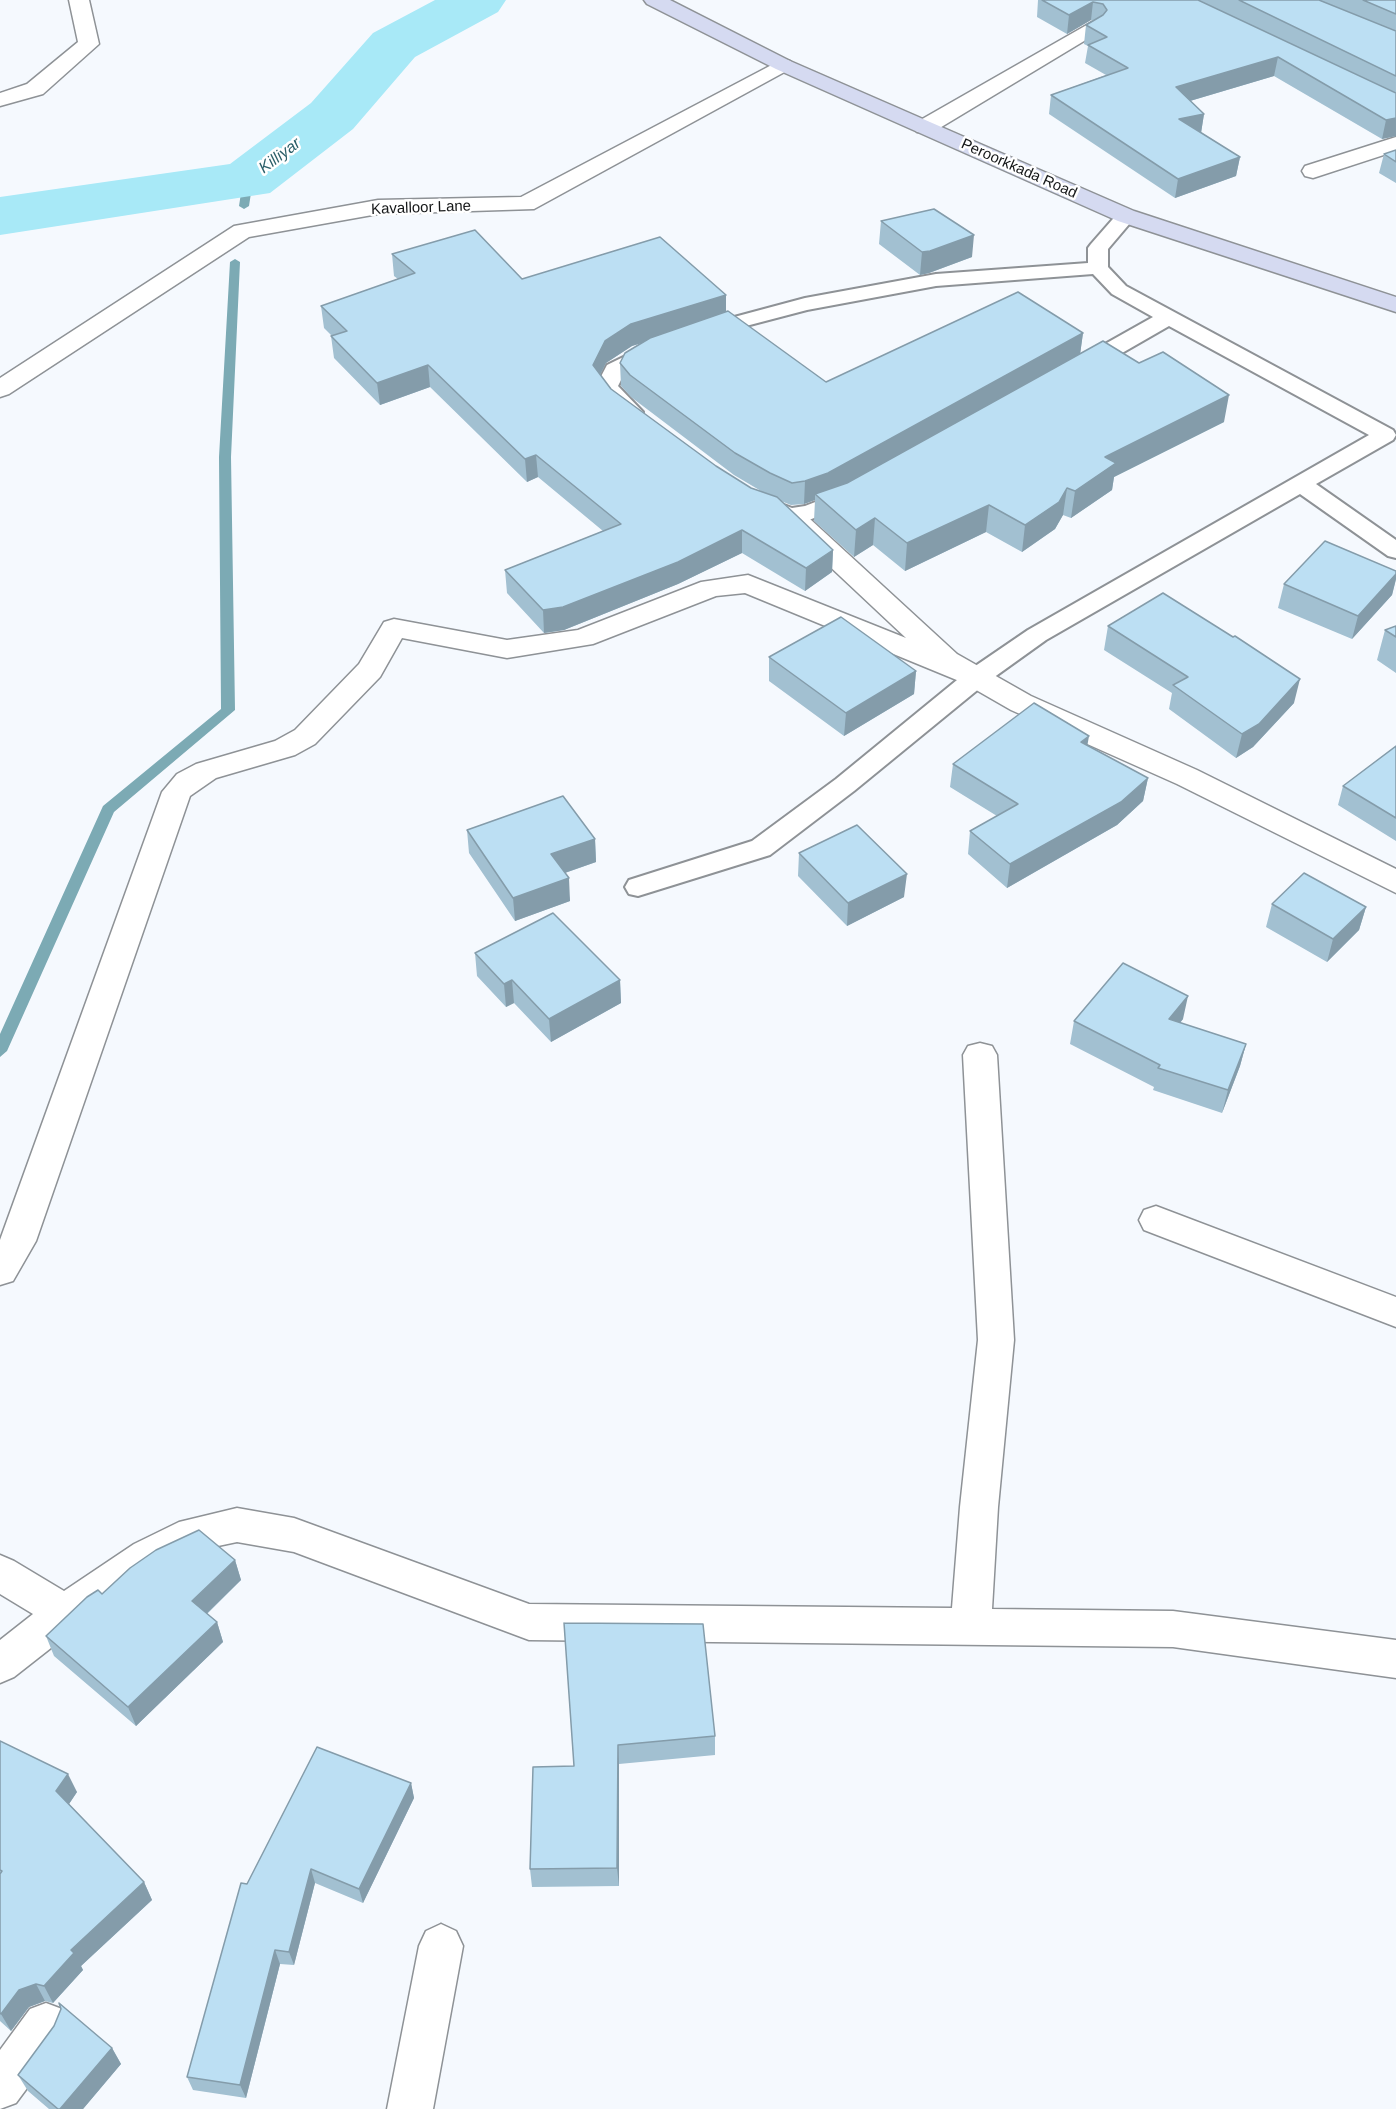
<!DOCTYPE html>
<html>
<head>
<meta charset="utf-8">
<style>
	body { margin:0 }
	canvas { display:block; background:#f5f9fe }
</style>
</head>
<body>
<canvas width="1396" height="2109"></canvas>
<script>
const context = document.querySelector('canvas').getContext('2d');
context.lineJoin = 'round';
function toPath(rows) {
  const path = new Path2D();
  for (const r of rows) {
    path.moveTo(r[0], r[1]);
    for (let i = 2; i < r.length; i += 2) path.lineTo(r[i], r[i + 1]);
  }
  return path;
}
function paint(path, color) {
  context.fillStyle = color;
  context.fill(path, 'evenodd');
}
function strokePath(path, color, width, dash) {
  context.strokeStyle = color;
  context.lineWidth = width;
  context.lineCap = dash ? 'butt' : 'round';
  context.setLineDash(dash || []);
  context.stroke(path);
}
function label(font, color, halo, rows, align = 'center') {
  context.font = font + ' Arial,sans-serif';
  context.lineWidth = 5;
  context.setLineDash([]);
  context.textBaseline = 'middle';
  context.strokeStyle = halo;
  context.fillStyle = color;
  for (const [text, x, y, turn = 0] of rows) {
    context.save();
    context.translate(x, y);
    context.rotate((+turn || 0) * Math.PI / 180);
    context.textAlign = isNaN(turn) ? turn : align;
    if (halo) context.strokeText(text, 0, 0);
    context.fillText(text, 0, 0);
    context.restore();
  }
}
paint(toPath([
	[248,177,253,180,249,206,244,209,239,206,243,180,248,177],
	[235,259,240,262,231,457,235,710,114,812,7,1051,0,1057,0,1034,103,806,221,709,219,457,230,262,235,259]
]), '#7caab4');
paint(toPath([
	[435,0,506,0,498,12,415,57,353,129,270,193,0,235,0,197,230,164,311,103,373,33,435,0]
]), '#a8e9f7');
const service = toPath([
	[1126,210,1133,212,1136,216,1108,249,1108,267,1126,286,1393,430,1396,435,1393,440,1316,484,1396,540,1396,558,1388,556,1300,494,1046,640,986,683,854,791,770,855,638,896,629,894,625,887,629,880,752,841,836,779,968,671,1028,630,1369,435,1169,326,1089,372,1073,372,1070,367,1073,362,1153,317,1112,294,1093,274,936,286,807,310,704,337,697,335,693,331,697,327,805,298,936,274,1088,263,1088,248,1091,244,1119,212,1126,210],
	[652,343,659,345,663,349,659,353,624,374,618,386,643,412,640,417,632,419,624,417,613,409,596,386,607,365,652,343],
	[849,489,857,491,860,496,857,501,809,520,781,520,752,508,749,503,752,498,760,496,792,508,805,506,849,489]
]);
const minor = toPath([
	[69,0,89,0,99,44,43,94,0,106,0,93,27,84,78,42,69,0],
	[1092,22,1099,24,1102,28,1099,32,933,132,917,132,914,127,917,122,1092,22],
	[783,59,790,61,794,65,790,69,534,209,378,214,249,237,9,394,0,397,0,378,234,226,378,200,521,197,783,59],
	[1396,137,1396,151,1313,178,1305,176,1302,171,1305,166,1396,137],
	[801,517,810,519,957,654,1031,696,1197,770,1396,869,1396,893,1177,784,1011,710,964,683,745,593,716,596,593,644,507,658,402,638,380,677,315,744,295,755,216,778,190,796,36,1241,13,1281,0,1285,0,1240,162,792,177,774,196,764,275,741,295,730,359,664,384,622,394,619,507,640,578,630,701,582,748,575,906,638,792,531,788,525,792,519,801,517],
	[980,1043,992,1046,997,1055,1014,1340,998,1507,992,1609,1173,1611,1396,1640,1396,1678,1173,1647,529,1640,294,1552,237,1542,199,1550,162,1568,79,1626,14,1677,0,1683,0,1640,33,1614,0,1594,0,1555,14,1561,64,1591,134,1544,179,1522,237,1508,294,1518,529,1604,952,1608,960,1507,978,1340,963,1055,968,1046,980,1043],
	[1156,1206,1396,1297,1396,1327,1144,1230,1139,1220,1144,1210,1156,1206],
	[441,1924,456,1931,463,1946,433,2109,387,2109,419,1946,426,1931,441,1924],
	[46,2003,62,2009,68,2025,62,2041,16,2103,0,2109,0,2050,30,2009,46,2003]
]);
const secondary = toPath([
	[644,0,670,0,790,61,1134,211,1396,297,1396,312,1118,221,776,69,647,4,644,0]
]);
strokePath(service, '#8e9296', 4);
strokePath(minor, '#8e9296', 3);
strokePath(secondary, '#8e9296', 3);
paint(service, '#fff');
paint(minor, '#fff');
paint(secondary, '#d5daf1');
paint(toPath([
	[1038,0,1396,0,1396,136,1382,139,1274,76,1190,101,1204,114,1201,133,1240,157,1236,176,1175,198,1049,114,1051,95,1106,75,1085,63,1088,46,1084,44,1086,25,1094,21,1091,20,1067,34,1037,17],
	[1396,150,1396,183,1379,173,1384,154],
	[881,221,972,257,929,273,920,275,879,244],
	[392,254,522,279,726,312,826,382,1083,333,1080,354,1224,422,1114,477,1112,490,1071,518,1063,515,1055,529,1022,552,986,532,905,571,873,545,854,557,814,521,815,500,804,504,791,505,781,501,833,550,832,572,805,591,742,553,678,584,564,630,544,633,507,593,505,570,603,531,538,477,527,482,430,387,380,405,334,358,331,336,332,336,324,328,321,306,398,279,394,276],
	[641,343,620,363,621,386,631,397,734,475,761,491,751,488,716,466,611,389,600,375,606,363,632,346],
	[1396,571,1396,579,1392,595,1352,639,1278,608,1284,584],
	[1108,626,1294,703,1253,747,1236,758,1169,709,1172,693,1104,650],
	[1396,626,1396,673,1377,660,1385,630],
	[769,657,916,671,914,694,844,736,769,681],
	[1087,746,1148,778,1143,801,1117,825,1007,888,968,854,970,831,997,816,950,787,953,764],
	[1396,746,1396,841,1338,805,1343,786],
	[467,830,595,839,596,862,565,873,570,901,515,921,469,853],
	[799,853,904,897,847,926,798,876],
	[1272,904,1366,907,1359,930,1327,962,1266,927],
	[475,953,620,980,621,1003,551,1042,514,1003,506,1007,477,976],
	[1183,1019,1180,1023,1246,1044,1240,1066,1222,1113,1153,1090,1154,1087,1070,1044,1074,1021],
	[235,1560,241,1580,207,1614,217,1622,223,1642,136,1726,54,1656,46,1636,102,1594],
	[564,1623,715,1736,715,1755,619,1764,619,1886,532,1887,530,1869,574,1766],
	[0,1741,77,1792,69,1804,144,1882,152,1900,81,1966,83,1970,53,2003,45,2001,29,2007,11,2031,0,2021],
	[411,1783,414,1798,363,1903,315,1883,294,1965,280,1964,246,2098,193,2090,187,2077,247,1884],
	[112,2048,121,2064,83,2109,49,2109,28,2091,18,2075]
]), '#a2c0d1');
paint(toPath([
	[1093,2,1091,20,1067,34,1069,15],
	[1278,57,1274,76,1173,106,1176,87],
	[1204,114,1201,133,1179,119],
	[1396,118,1396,136,1382,139,1386,120],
	[1240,157,1236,176,1175,198,1178,179],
	[974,235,972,257,929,273,920,275,922,252],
	[726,295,726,317,632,346,606,363,594,387,593,365,605,341,631,324],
	[1083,333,1080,355,827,496,815,494,815,500,804,504,805,481],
	[428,365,430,387,380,405,377,383],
	[1229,395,1224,422,1114,477,1112,490,1071,518,1075,491,1105,457],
	[536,455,538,477,527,482,525,459],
	[1067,488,1063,515,1055,529,1022,552,1025,525],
	[989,505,986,532,905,571,907,543],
	[875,518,873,545,854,557,856,530],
	[742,530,742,553,678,584,564,630,544,633,543,610],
	[833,550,832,572,805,591,806,568],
	[1396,574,1396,579,1392,595,1352,639,1358,616],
	[916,671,914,694,844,736,846,713],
	[1300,679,1294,703,1253,747,1236,758,1242,734],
	[1089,736,1085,759,1081,742],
	[1148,778,1143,801,1117,825,1007,888,1010,864],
	[595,839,596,862,553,877,551,854],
	[907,874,904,897,847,926,848,903],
	[569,878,570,901,515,921,513,898],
	[1366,907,1359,930,1327,962,1333,939],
	[512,980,514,1003,506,1007,504,984],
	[620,980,621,1003,551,1042,549,1019],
	[1188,996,1183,1019,1164,1042,1169,1019],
	[1246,1044,1240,1066,1222,1113,1228,1090],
	[235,1560,241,1580,198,1622,192,1601],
	[217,1622,223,1642,136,1726,128,1707],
	[618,1745,619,1764,619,1886,617,1868],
	[68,1774,77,1792,65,1810,56,1791],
	[411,1783,414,1798,363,1903,359,1889],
	[311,1869,315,1883,294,1965,289,1952],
	[144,1882,152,1900,81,1966,83,1970,53,2003,44,1986,71,1950],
	[275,1950,280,1964,246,2098,240,2085],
	[36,1984,45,2001,29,2007,11,2031,1,2014,19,1990],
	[112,2048,121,2064,83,2109,60,2109]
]), '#849caa');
const building = toPath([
	[1042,0,1198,0,1396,93,1396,118,1386,120,1278,57,1176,87,1204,114,1179,119,1240,157,1178,179,1051,95,1128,68,1088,45,1107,37,1086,25,1103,15,1107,10,1103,4,1093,2,1069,15,1042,0],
	[1239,0,1319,0,1396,31,1396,76,1239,0],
	[1363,0,1396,0,1396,14,1363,0],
	[1396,150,1396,162,1384,154,1396,150],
	[934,209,974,235,930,251,922,252,881,221,934,209],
	[475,230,522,279,660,237,726,295,631,324,605,341,593,365,611,389,716,466,751,488,777,497,833,550,806,568,742,530,678,562,563,607,543,610,505,570,621,524,536,455,525,459,428,365,377,383,331,336,347,331,321,306,415,273,392,254,475,230],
	[1018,292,1083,333,828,473,805,481,792,483,770,473,735,453,630,375,620,363,625,353,650,338,728,311,826,382,1018,292],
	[1103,341,1139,363,1163,352,1229,395,1105,457,1116,463,1075,491,1067,488,1059,502,1025,525,989,505,907,543,875,518,856,530,815,494,847,483,1103,341],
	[1325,541,1396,571,1396,574,1358,616,1284,584,1325,541],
	[1163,593,1233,637,1235,636,1300,679,1259,724,1242,734,1173,685,1188,677,1108,626,1163,593],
	[841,617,916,671,846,713,769,657,841,617],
	[1396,626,1396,637,1385,630,1396,626],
	[1034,703,1089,736,1081,742,1148,778,1121,802,1010,864,970,831,1018,804,953,764,1034,703],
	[1396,746,1396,818,1343,786,1396,746],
	[563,796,595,839,551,854,569,878,513,898,467,830,563,796],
	[857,825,907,874,848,903,799,853,857,825],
	[1304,873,1366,907,1333,939,1272,904,1304,873],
	[553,913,620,980,549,1019,512,980,504,984,475,953,553,913],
	[1123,963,1188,996,1169,1019,1246,1044,1228,1090,1158,1068,1160,1065,1074,1021,1123,963],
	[199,1530,235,1560,192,1601,217,1622,128,1707,46,1636,87,1597,98,1590,102,1594,130,1568,156,1550,199,1530],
	[564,1623,703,1624,715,1736,618,1745,617,1868,530,1869,533,1767,574,1766,564,1623],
	[0,1741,68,1774,56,1791,144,1882,71,1950,74,1953,44,1986,36,1984,19,1990,1,2014,0,2013,0,1874,2,1871,0,1870,0,1741],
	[317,1747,411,1783,359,1889,311,1869,289,1952,275,1950,240,2085,187,2077,241,1883,247,1884,317,1747],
	[59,2003,112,2048,60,2109,58,2109,18,2075,54,2026,61,2009,59,2003]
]);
paint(building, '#bcdff3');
strokePath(building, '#849caa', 1.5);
label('15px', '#151718', '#fff', [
	["Peroorkkada Road",1019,169,24],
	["Kavalloor Lane",421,208,-2]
]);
label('italic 16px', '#2b5f69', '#fff', [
	["Killiyar",280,156,-37]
]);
</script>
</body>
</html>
